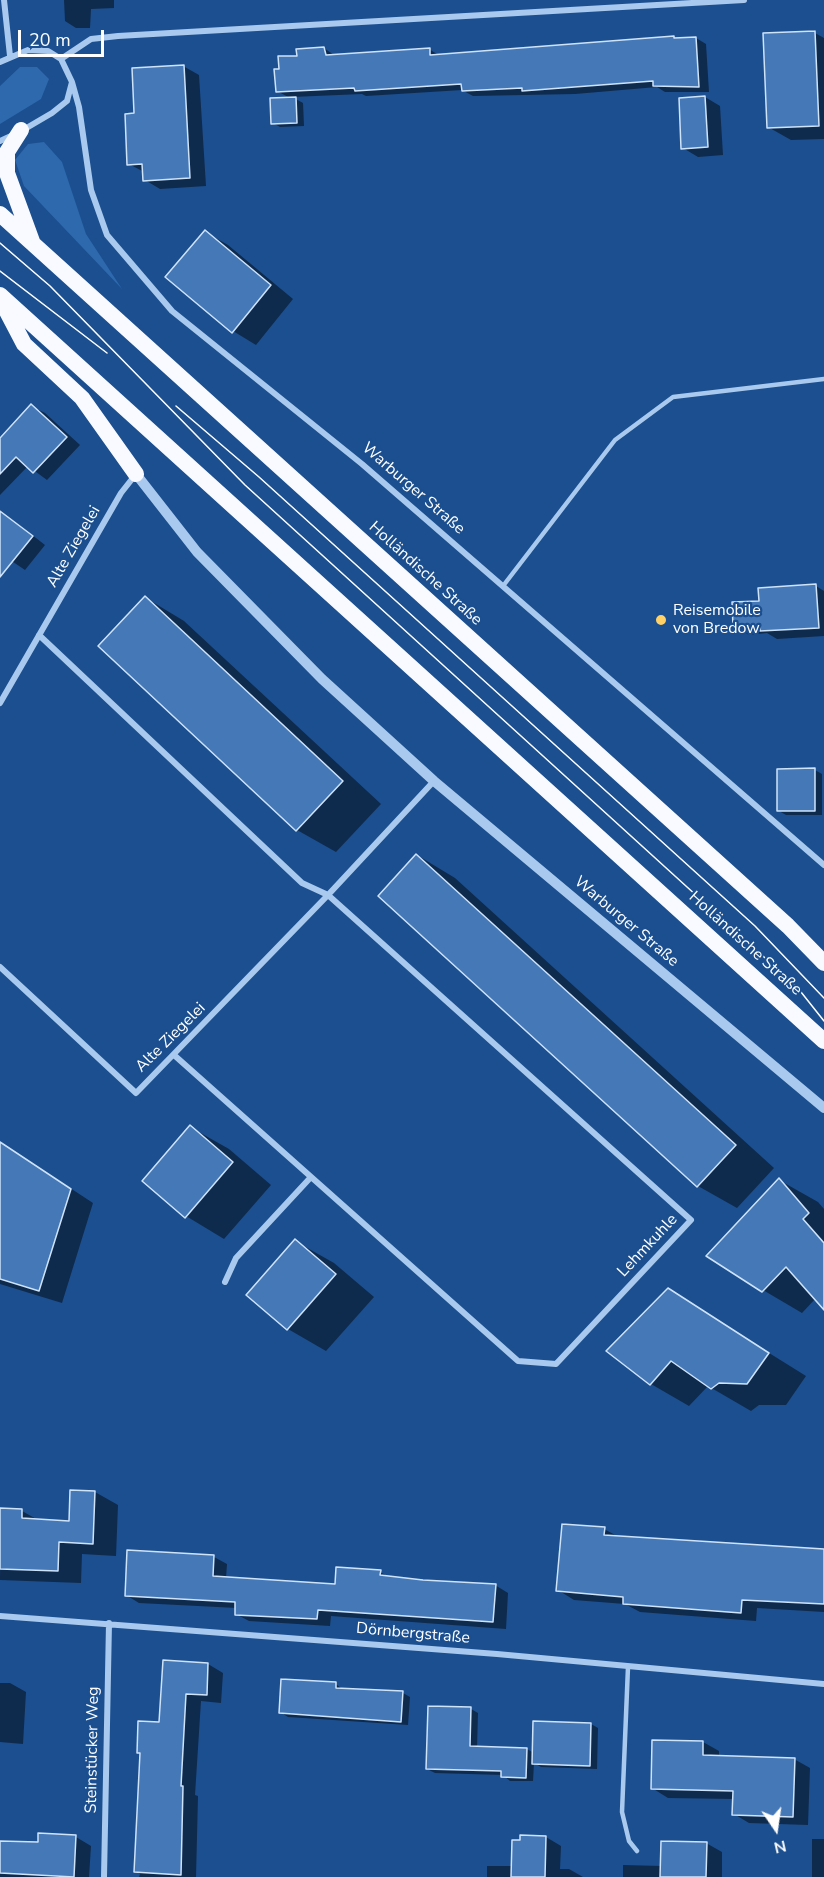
<!DOCTYPE html>
<html>
<head>
<meta charset="utf-8">
<style>
	body { margin:0 }
	#map { position:relative; width:824px; height:1877px; overflow:hidden; background:#1b4f8f; font-family:"Nunito Sans",sans-serif }
	canvas { display:block }
	.north { position:absolute; left:746px; top:1799px; width:60px; height:60px; -webkit-text-stroke:4px #1b4f8f; paint-order:stroke; rotate:167deg; font-size:16px; font-weight:700; line-height:24px; text-align:center; color:#fff }
	.north::after { content:''; display:block; margin:auto; width:21px; height:27px; background:#fff; clip-path:polygon(50% 0,100% 100%,50% 72%,0 100%) }
	.scale { position:absolute; left:18px; top:30px; width:86px; height:27px; box-sizing:border-box; border:3px solid #fff; border-top:0; padding-left:8px; font-size:18px; line-height:21px; white-space:nowrap; color:#fff; -webkit-text-stroke:4px #1b4f8f; paint-order:stroke }
</style>
</head>
<body>
<div id="map">
<canvas width="824" height="1877"></canvas>
<div class="north">N</div>
<div class="scale">20 m</div>
</div>
<script>
const context = document.querySelector('canvas').getContext('2d');
context.lineJoin = 'round';
function paint(path, color) {
  context.fillStyle = color;
  context.fill(path, 'evenodd');
}
function toPath(rows) {
  const path = new Path2D();
  for (const r of rows) {
    path.moveTo(r[0], r[1]);
    for (let i = 2; i < r.length; i += 2) path.lineTo(r[i], r[i + 1]);
  }
  return path;
}
function strokePath(path, color, width, dash) {
  context.strokeStyle = color;
  context.lineWidth = width;
  context.lineCap = dash ? 'butt' : 'round';
  context.setLineDash(dash || []);
  context.stroke(path);
}
function label(font, color, halo, rows, align = 'center') {
  context.font = font + ' "Nunito Sans",sans-serif';
  context.lineWidth = 4.5;
  context.setLineDash([]);
  context.textBaseline = 'middle';
  context.strokeStyle = halo;
  context.fillStyle = color;
  for (const [text, x, y, turn = 0] of rows) {
    context.save();
    context.translate(x, y);
    context.rotate((+turn || 0) * Math.PI / 180);
    context.textAlign = isNaN(turn) ? turn : align;
    if (halo) context.strokeText(text, 0, 0);
    context.fillText(text, 0, 0);
    context.restore();
  }
}
paint(toPath([
	[20,67,37,67,49,79,41,99,0,124,0,86],
	[44,142,62,162,86,234,122,289,24,186,15,160,28,144]
]), '#2e69ad');
paint(toPath([
	[64,0,114,0,114,8,91,9,90,28,76,28,65,21],
	[815,33,824,38,824,139,791,140,768,127],
	[696,38,706,44,709,92,665,92,657,87,575,94,473,96,462,90,366,96,362,94,292,97,303,103,304,126,280,127,273,123,290,98,277,91,281,70,298,57,324,48,334,55,429,49,440,56],
	[183,66,199,75,206,186,160,189,145,180,144,172,129,164,136,115],
	[705,97,720,106,723,155,698,157,683,148],
	[205,232,228,245,293,299,256,345,233,331],
	[31,406,45,413,80,445,47,480,28,466,0,495,0,440],
	[0,510,45,545,25,570,0,553],
	[816,586,824,591,824,636,777,639,767,633,749,635,734,626,760,602],
	[146,598,184,621,381,804,336,852,297,830],
	[815,770,822,774,822,815,786,815,779,811],
	[417,855,455,878,774,1168,737,1208,698,1186,380,896],
	[190,1127,229,1149,271,1185,224,1239,186,1216],
	[0,1142,93,1203,62,1303,0,1284],
	[779,1180,818,1202,824,1209,824,1308,816,1298,802,1313,763,1290],
	[295,1241,334,1263,374,1297,326,1351,288,1329],
	[668,1290,806,1376,786,1405,759,1405,751,1411,708,1386,689,1406,651,1384],
	[95,1492,118,1505,116,1556,82,1554,81,1583,0,1580,1,1510,22,1511,38,1520,70,1522],
	[604,1529,619,1537,824,1550,824,1612,757,1608,756,1621,640,1612,625,1604,574,1600,558,1590],
	[129,1552,214,1557,227,1564,226,1578,337,1586,380,1572,391,1578,495,1585,508,1593,506,1629,331,1616,330,1626,249,1621,236,1614,237,1608,139,1603,126,1595],
	[208,1664,223,1673,221,1703,201,1701,195,1795,198,1796,196,1877,139,1877,140,1874,135,1871,160,1724],
	[0,1683,10,1683,26,1692,23,1744,0,1742],
	[336,1684,343,1690,403,1693,410,1697,408,1725,288,1717,280,1712],
	[429,1707,471,1709,478,1713,477,1748,527,1749,534,1753,591,1724,598,1728,597,1769,541,1767,534,1763,533,1781,510,1781,503,1775,435,1773,427,1769],
	[653,1742,703,1742,719,1751,719,1757,794,1759,810,1768,808,1825,749,1823,734,1814,734,1799,668,1798,652,1788],
	[76,1837,91,1846,89,1877,0,1877,0,1843,39,1843],
	[546,1837,561,1846,560,1869,569,1869,583,1877,487,1877,487,1866,513,1866],
	[812,1839,824,1839,824,1877,812,1877],
	[706,1843,722,1852,722,1877,623,1877,623,1865,662,1866]
]), '#0007');
const building = toPath([
	[815,31,819,126,767,128,763,33,815,31],
	[674,36,674,38,696,37,699,87,653,86,653,81,522,91,522,88,462,91,461,84,355,91,354,88,276,92,274,69,279,69,278,56,297,56,296,49,324,47,326,55,430,48,430,55,674,36],
	[184,65,190,178,143,181,142,164,127,165,125,114,134,113,132,68,184,65],
	[705,96,708,147,681,149,679,98,705,96],
	[296,97,297,123,271,124,270,98,296,97],
	[205,230,271,285,232,333,165,277,205,230],
	[31,404,67,437,33,473,16,457,0,474,0,438,31,404],
	[0,511,33,536,0,577,0,511],
	[816,584,819,628,760,631,760,625,733,627,732,602,759,601,758,588,816,584],
	[145,596,343,781,296,831,98,646,145,596],
	[815,768,815,811,777,811,777,769,815,768],
	[416,854,736,1145,697,1187,378,896,416,854],
	[190,1125,233,1162,185,1218,142,1181,190,1125],
	[0,1142,71,1189,39,1291,0,1279,0,1142],
	[779,1178,809,1213,803,1219,824,1243,824,1310,786,1267,762,1292,706,1256,779,1178],
	[295,1239,336,1274,287,1330,246,1295,295,1239],
	[668,1288,769,1353,747,1384,719,1383,711,1389,671,1361,650,1385,606,1351,668,1288],
	[70,1490,95,1491,93,1544,59,1542,58,1571,0,1569,0,1508,22,1509,22,1518,69,1521,70,1490],
	[562,1524,605,1527,604,1535,824,1549,824,1604,742,1600,741,1613,623,1604,623,1597,556,1591,562,1524],
	[127,1550,214,1555,213,1576,335,1584,336,1567,381,1570,380,1575,423,1580,496,1584,493,1622,318,1610,317,1619,235,1615,235,1602,125,1596,127,1550],
	[163,1660,208,1663,207,1695,186,1694,181,1786,183,1786,181,1875,134,1872,140,1753,137,1753,138,1721,159,1722,163,1660],
	[281,1679,336,1682,336,1688,403,1691,401,1722,279,1713,281,1679],
	[428,1706,471,1707,470,1746,527,1748,526,1778,501,1777,501,1771,426,1769,428,1706],
	[533,1721,591,1723,590,1766,532,1764,533,1721],
	[652,1740,703,1741,703,1755,795,1758,793,1817,732,1815,733,1791,651,1789,652,1740],
	[38,1833,76,1835,74,1877,0,1873,0,1841,38,1842,38,1833],
	[520,1835,546,1836,545,1877,511,1877,512,1840,520,1840,520,1835],
	[661,1841,707,1842,706,1877,660,1877,661,1841]
]);
paint(building, '#4478b7');
strokePath(building, '#cfe3fa', 1.5);
strokePath(toPath([
	[503,586,615,440,673,397,824,379],
	[628,1667,622,1812,629,1841,637,1851]
]), '#a9c9ee', 4.5);
strokePath(toPath([
	[4,0,10,56],
	[61,59,91,39,118,36,744,0],
	[0,62,28,50,48,51,61,59,72,82,67,101,52,113,23,130],
	[72,82,79,107,91,190,107,235,172,311,362,464,824,865],
	[0,141,11,136],
	[0,703,121,493,136,474],
	[0,967,136,1093,328,895,302,883,39,635],
	[174,1055,518,1361,556,1364,691,1220,328,895,434,781],
	[225,1282,236,1258,311,1177],
	[0,1616,497,1654,824,1684],
	[104,1877,109,1623]
]), '#a9c9ee', 6);
strokePath(toPath([
	[136,474,197,552,322,679,434,781,824,1108]
]), '#a9c9ee', 10);
strokePath(toPath([
	[21,130,7,152,7,173,33,244],
	[0,214,788,926,824,963],
	[0,295,824,1041],
	[3,304,24,344,82,398,136,474]
]), '#f8faff', 16);
strokePath(toPath([
	[0,243,50,286,245,485,797,987,824,1021],
	[0,271,107,353],
	[176,406,259,477,755,926,824,998]
]), '#fff', 1.5);
for (const [x, y, r, color] of [
	[661,620,6,"#ffd166"]
]) {
  const dot = new Path2D();
  dot.arc(x, y, r, 0, 2 * Math.PI);
  context.fillStyle = color;
  context.fill(dot);
  strokePath(dot, '#1b4f8f', 2);
}
label('16px', '#fff', '#1b4f8f', [
	["Warburger Straße",413,489,41],
	["Alte Ziegelei",74,547,-60],
	["Holländische Straße",425,574,42],
	["Warburger Straße",626,922,40],
	["Holländische Straße",745,944,42],
	["Alte Ziegelei",171,1038,-45],
	["Lehmkuhle",648,1246,-47],
	["Dörnbergstraße",413,1634,5],
	["Steinstücker Weg",93,1750,-89]
]);
label('16px', '#fff', '#1b4f8f', [
	["Reisemobile",673,611],
	["von Bredow",673,629]
], 'left');
</script>
</body>
</html>
